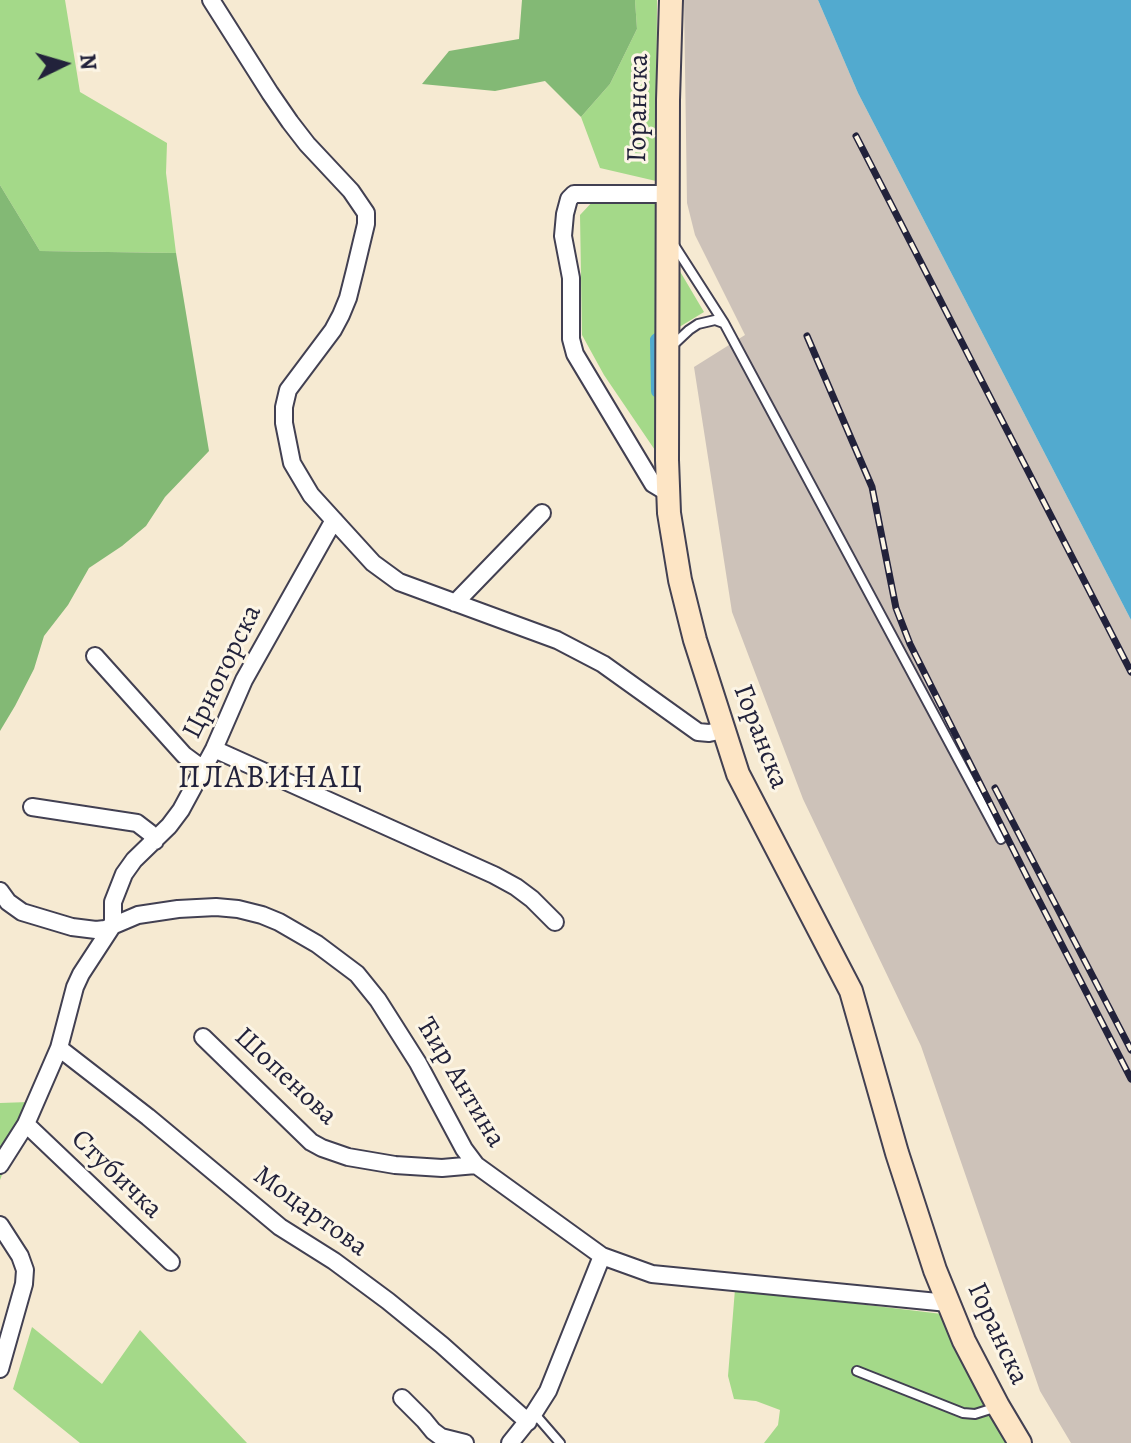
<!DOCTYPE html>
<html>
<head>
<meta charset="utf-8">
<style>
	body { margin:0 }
	#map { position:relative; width:1131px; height:1443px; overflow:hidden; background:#f6ead2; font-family:Alegreya,serif }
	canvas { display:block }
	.north { position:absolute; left:24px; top:24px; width:80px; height:80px; -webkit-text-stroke:6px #fcf5e5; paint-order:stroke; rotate:85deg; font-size:22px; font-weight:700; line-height:32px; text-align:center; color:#22223b }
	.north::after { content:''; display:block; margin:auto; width:28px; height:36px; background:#22223b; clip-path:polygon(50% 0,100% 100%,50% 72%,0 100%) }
</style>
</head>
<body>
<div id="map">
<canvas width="1131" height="1443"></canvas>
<div class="north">N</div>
</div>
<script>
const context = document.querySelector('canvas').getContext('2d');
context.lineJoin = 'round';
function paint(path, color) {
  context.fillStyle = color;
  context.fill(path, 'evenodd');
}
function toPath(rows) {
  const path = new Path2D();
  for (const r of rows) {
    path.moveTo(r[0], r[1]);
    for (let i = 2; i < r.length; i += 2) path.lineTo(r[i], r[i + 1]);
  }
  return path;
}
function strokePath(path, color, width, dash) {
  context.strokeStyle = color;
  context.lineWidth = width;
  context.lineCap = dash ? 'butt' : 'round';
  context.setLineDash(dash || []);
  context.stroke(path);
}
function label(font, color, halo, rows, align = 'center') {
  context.font = font + ' Alegreya,serif';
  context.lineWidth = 6;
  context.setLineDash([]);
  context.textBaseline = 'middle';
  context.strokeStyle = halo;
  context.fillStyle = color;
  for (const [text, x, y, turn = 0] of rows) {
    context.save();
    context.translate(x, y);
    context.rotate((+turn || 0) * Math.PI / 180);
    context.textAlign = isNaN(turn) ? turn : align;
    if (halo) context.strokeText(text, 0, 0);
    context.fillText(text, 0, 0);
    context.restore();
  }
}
paint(toPath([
	[684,0,818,0,858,93,1131,620,1131,1443,1071,1443,1040,1391,921,1046,803,799,732,612,694,367,745,335,695,235,687,203]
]), '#cdc2b9');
paint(toPath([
	[0,0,65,0,80,92,167,143,166,173,176,253,40,251,0,185],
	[635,0,657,0,656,181,600,168,581,117,610,84,637,29],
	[595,199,658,202,656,369,661,459,604,375,582,335,580,215],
	[678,268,704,312,676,329],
	[29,1102,0,1180,0,1103],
	[735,1289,942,1314,1010,1443,764,1443,778,1425,780,1410,756,1401,734,1399,728,1376],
	[32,1327,102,1384,140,1330,247,1443,80,1443,13,1389]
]), '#a4d989');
paint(toPath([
	[522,0,635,0,637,29,610,84,581,117,545,81,495,91,422,84,449,51,519,39],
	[0,185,40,251,176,253,209,451,165,497,146,526,122,546,89,568,68,605,44,636,34,669,15,706,0,731]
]), '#83b975');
paint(toPath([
	[818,0,1131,0,1131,620,858,93]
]), '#52aacf');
strokePath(toPath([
	[657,340,658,391]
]), '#52aacf', 14);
const lane = toPath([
	[674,245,724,323,1001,839],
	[673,345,689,330,698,324,715,320,723,323],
	[857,1371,963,1413,975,1414,997,1407],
	[534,1413,560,1443]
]);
const street = toPath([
	[211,0,270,93,290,122,307,144,351,191,366,213,366,224,355,270,348,298,341,315,333,330,288,390,284,407,284,423,292,463,311,495,373,563,399,582,557,640,603,664,698,732,709,733,723,730],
	[668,493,653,484,575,354,571,339,571,278,563,236,565,214,569,199,574,194,669,194],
	[455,603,542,513],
	[95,656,184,755,203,769],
	[214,749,494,875,516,887,532,899,555,922],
	[32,807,137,823,150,833,155,841],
	[0,891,8,902,22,912,72,927,96,930,105,929,138,915,178,909,216,907,238,909,262,915,279,922,317,944,357,974,378,1000,418,1063,464,1149,476,1165,602,1256,652,1274,948,1303],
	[203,1037,311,1142,322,1148,348,1157,395,1165,442,1168,476,1165],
	[59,1048,148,1117,280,1227,334,1261,388,1301,442,1345,528,1422],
	[26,1124,171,1262],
	[0,1165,26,1124,59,1048,75,987,81,974,113,925,113,902,124,874,134,860,169,826,181,810,214,749,244,680,334,520],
	[0,1225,20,1256,25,1270,24,1284,0,1369],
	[402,1398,424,1420,433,1431,441,1437,465,1443],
	[510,1443,534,1413,548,1391,602,1256]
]);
const secondary = toPath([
	[671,0,668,100,667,460,669,513,680,580,695,640,738,774,851,991,897,1153,935,1270,964,1341,998,1406,1020,1443]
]);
strokePath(lane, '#424052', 12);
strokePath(street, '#424052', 20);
strokePath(secondary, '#424052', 26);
strokePath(lane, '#fff', 8);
strokePath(street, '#fff', 16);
strokePath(secondary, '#fde5c5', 22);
const rail = toPath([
	[856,136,1131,672],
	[807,336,872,487,896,608,910,644,1032,887,1131,1079],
	[995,788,1131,1050]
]);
strokePath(rail, '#22223b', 7);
strokePath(rail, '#fcf5e5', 4, [12]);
label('28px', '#22223b', '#fcf5e5', [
	["Горанска",639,108,-89],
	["Црногорска",223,672,-64],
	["Горанска",760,737,69],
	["Шопенова",285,1077,43],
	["Ћир Антина",460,1083,59],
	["Стубичка",116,1175,44],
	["Моцартова",310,1212,36],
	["Горанска",997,1334,65]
]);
context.letterSpacing = '2px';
label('32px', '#22223b', '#fcf5e5', [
	["ПЛАВИНАЦ",271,779]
]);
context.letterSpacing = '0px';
</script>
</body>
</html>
